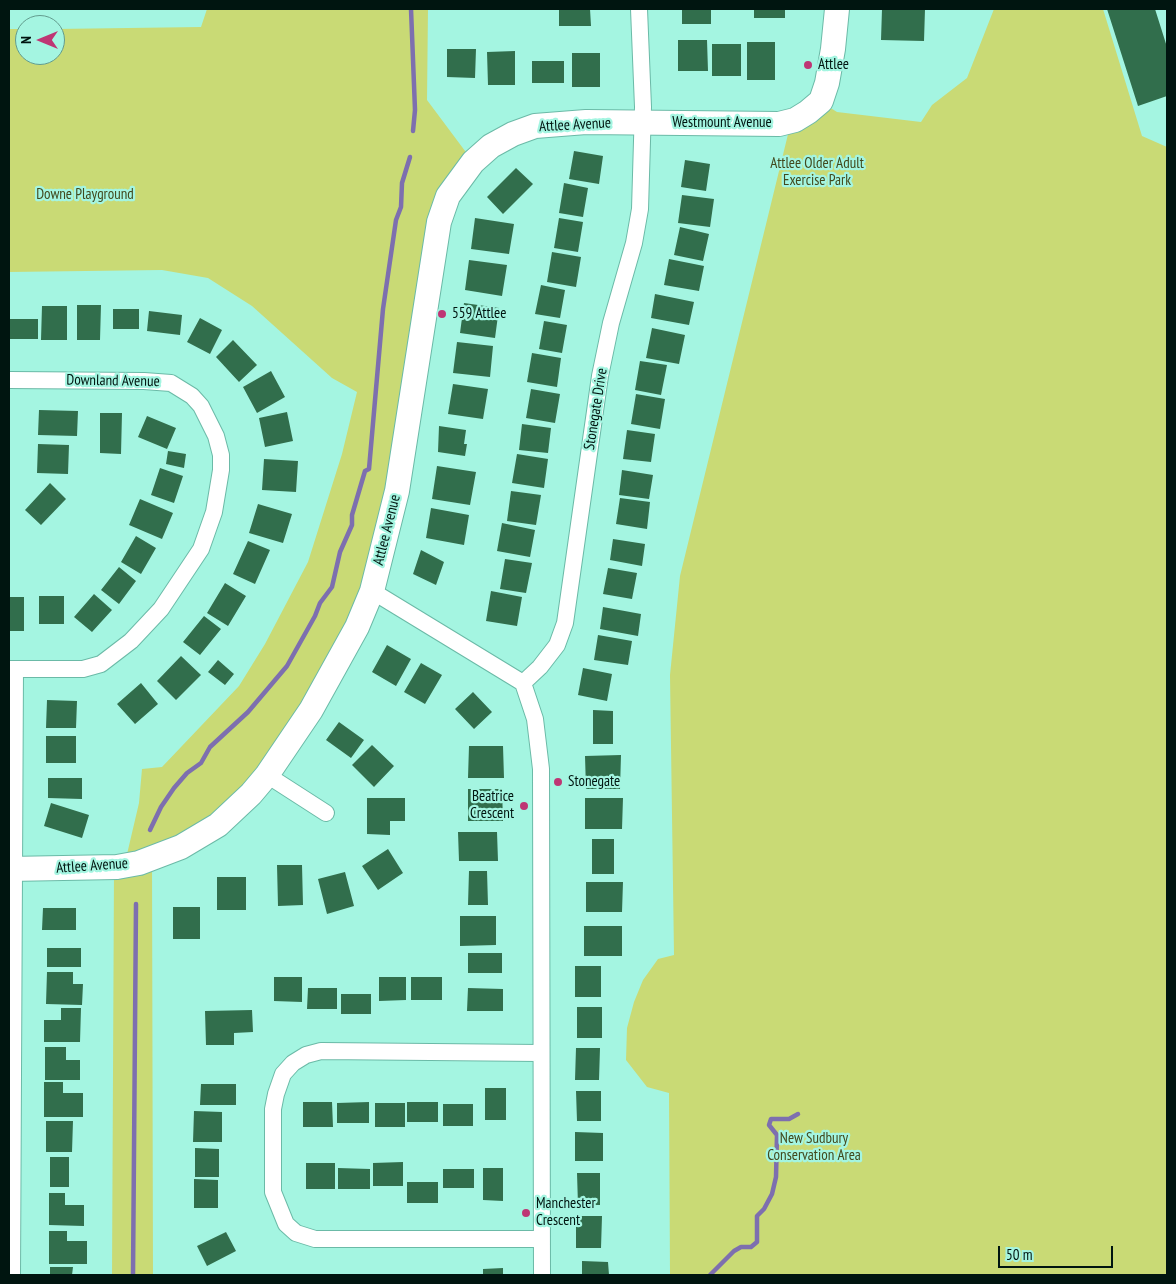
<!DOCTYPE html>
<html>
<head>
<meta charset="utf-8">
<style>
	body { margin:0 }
	#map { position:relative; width:1176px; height:1284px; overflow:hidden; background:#a4f5e1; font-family:"PT Sans Narrow",sans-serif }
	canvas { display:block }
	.frame { position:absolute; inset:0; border:10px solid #001510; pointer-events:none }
	.north { position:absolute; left:15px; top:15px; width:50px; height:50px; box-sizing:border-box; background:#a4f5e1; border:1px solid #629b8d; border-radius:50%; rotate:270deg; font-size:14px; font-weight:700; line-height:20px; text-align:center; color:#001510 }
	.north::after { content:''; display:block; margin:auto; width:18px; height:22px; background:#be3674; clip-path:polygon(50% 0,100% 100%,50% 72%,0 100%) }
	.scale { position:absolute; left:998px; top:1246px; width:115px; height:22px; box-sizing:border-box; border:2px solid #001510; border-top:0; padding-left:6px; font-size:15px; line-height:18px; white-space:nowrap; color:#001510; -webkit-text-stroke:4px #a4f5e1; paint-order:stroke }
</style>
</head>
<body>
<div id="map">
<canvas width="1176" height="1284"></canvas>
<div class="frame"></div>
<div class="north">N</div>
<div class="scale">50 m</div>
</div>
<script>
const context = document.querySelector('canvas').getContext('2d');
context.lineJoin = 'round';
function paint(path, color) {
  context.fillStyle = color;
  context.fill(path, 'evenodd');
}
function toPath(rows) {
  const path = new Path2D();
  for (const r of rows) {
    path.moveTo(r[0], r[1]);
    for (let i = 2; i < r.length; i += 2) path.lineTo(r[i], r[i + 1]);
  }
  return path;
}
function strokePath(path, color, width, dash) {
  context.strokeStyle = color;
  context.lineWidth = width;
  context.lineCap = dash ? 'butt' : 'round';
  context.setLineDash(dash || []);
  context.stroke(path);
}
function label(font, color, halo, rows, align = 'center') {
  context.font = font + ' "PT Sans Narrow",sans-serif';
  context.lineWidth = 4.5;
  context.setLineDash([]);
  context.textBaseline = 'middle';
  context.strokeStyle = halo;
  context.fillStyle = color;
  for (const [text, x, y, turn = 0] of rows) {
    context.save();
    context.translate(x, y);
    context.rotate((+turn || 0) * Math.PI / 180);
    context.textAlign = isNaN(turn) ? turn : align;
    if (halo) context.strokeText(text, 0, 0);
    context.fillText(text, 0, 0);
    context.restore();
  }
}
paint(toPath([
	[207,9,428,9,427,100,474,163,458,183,383,553,267,777,152,860,153,1275,112,1275,114,869,124,867,139,803,142,769,162,767,239,686,265,644,308,562,342,454,357,392,332,378,252,306,208,278,162,270,9,272,9,29,25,29,25,55,55,55,55,29,201,27],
	[994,9,1103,9,1142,136,1167,147,1167,1275,670,1275,669,1093,647,1087,626,1060,627,1028,634,1002,643,980,658,959,674,955,670,675,680,576,791,122,821,102,837,112,921,122,932,105,967,78]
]), '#c9da75');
strokePath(toPath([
	[411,9,415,110,413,131],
	[150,830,161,807,174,788,187,773,201,763,210,747,248,712,287,666,315,616,320,603,332,587,340,552,352,525,352,515,365,471,369,469,383,309,396,220,401,207,402,183,410,157],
	[133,1275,136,904],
	[710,1275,734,1251,741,1247,751,1247,757,1242,757,1216,764,1209,772,1194,776,1177,777,1135,769,1125,771,1119,789,1119,798,1114]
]), '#7d6faf', 4.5);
paint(toPath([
	[559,9,590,9,591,26,559,26],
	[682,9,711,9,711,24,682,24],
	[754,9,785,9,785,18,754,18],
	[882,9,925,9,924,41,881,40],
	[1107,9,1155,9,1167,47,1167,96,1138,106],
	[678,40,707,40,708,71,678,71],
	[747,42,775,42,775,80,747,80],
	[712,44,741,44,741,76,712,76],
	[447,49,476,49,475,78,447,77],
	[515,51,515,85,488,85,487,52],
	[572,53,600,53,600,87,572,87],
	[532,61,564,61,564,83,532,83],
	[574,151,603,156,599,184,569,179],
	[685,160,710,164,706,191,681,187],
	[516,168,533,184,503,214,487,197],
	[564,183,588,188,583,217,559,213],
	[682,195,714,199,710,227,678,223],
	[475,218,514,224,509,254,471,249],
	[559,218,583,222,578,252,554,248],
	[680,227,709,234,703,261,674,255],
	[552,252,581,257,576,287,547,282],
	[669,259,704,266,699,291,664,285],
	[469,260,507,265,502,296,465,290],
	[541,285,565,290,560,318,535,314],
	[655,294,694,302,689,325,651,318],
	[464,303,499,308,495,338,460,333],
	[77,305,101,305,100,340,77,340],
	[42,306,67,306,67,340,41,340],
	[113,309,139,309,139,329,113,329],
	[149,311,182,315,180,335,147,331],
	[200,318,222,330,210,354,187,342],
	[9,319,38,319,38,339,9,339],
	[544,321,567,325,562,353,539,349],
	[652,328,685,335,679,364,646,358],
	[233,340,257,365,239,382,216,357],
	[457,342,493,346,490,377,453,373],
	[532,353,561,358,557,387,527,382],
	[640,361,667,365,661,395,635,390],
	[271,371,285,397,257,413,243,387],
	[453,384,488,389,483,419,448,414],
	[531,389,560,394,555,423,526,418],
	[636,394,665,399,660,429,631,424],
	[39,410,78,411,77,436,38,435],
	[287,412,293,441,265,447,259,418],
	[100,413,122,413,121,454,100,453],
	[147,416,176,428,167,449,138,437],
	[522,424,551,428,548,453,519,450],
	[439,426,466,430,464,444,467,444,465,456,438,452],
	[627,430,655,434,651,462,623,459],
	[38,444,69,445,68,474,37,473],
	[168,451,186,454,184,468,166,464],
	[517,454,548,459,544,488,512,483],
	[264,459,298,461,296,492,262,490],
	[437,466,476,472,470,505,432,499],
	[160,468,183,476,174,503,151,495],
	[622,470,653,475,649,499,619,495],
	[50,483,66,499,41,525,25,510],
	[511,491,541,495,536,525,507,521],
	[620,498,650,502,647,529,616,524],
	[140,499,173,513,162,539,129,525],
	[258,504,292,514,283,543,249,533],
	[431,508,469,515,464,545,426,538],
	[502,523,535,530,530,557,497,551],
	[136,536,156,548,141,574,121,562],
	[613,539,645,544,642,566,610,560],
	[248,541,270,550,255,584,233,574],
	[421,550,444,562,436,585,413,574],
	[505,559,532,563,526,593,500,589],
	[119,567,136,581,119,604,101,590],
	[608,568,637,573,632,599,603,594],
	[225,583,246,596,228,626,207,613],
	[491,591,522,597,517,626,486,621],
	[94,594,112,610,92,632,74,617],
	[39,596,64,596,64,624,39,624],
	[9,597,24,597,24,631,9,631],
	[603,607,641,614,638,636,600,629],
	[204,616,221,629,200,655,183,642],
	[598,635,632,641,628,665,594,660],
	[387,645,411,659,396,686,372,672],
	[181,656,201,675,176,700,157,681],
	[218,660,234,674,225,685,208,672],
	[421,663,442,675,425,704,404,692],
	[583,668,612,674,607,701,578,695],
	[141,683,158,704,135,724,117,704],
	[473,692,492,712,474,729,455,709],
	[47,700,77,701,76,728,46,728],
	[593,710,613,711,613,744,593,744],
	[339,722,364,740,351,758,326,740],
	[46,736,76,736,76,763,46,763],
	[372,745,394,766,374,787,352,765],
	[469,746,503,746,504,778,468,778],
	[621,755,620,789,586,789,585,756],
	[48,778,82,778,82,799,48,798],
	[468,789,502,789,503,821,468,821],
	[367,798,405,798,405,821,390,821,390,835,367,834],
	[585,798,623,798,622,829,585,829],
	[51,803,89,815,82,838,44,826],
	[458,832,497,832,498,861,459,861],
	[592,839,614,839,614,874,592,874],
	[388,849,403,873,378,890,362,866],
	[277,865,302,865,303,905,278,906],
	[469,871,487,871,488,905,468,905],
	[345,872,354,906,327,914,318,879],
	[217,877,246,877,246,910,217,910],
	[586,882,623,882,622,912,586,912],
	[173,907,200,907,200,939,173,939],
	[43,908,76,908,76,930,42,930],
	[460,916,496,916,496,945,460,946],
	[584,926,622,926,622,956,584,956],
	[47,948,81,948,81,967,47,967],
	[468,953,502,953,502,973,468,973],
	[575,966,601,966,601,997,575,997],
	[47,972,73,972,73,984,83,984,82,1005,46,1004],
	[274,977,302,977,302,1002,274,1001],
	[379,977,406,977,406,1000,379,1001],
	[411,977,442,977,442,1000,411,1000],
	[308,988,337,988,337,1009,307,1009],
	[468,988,503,989,503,1011,467,1011],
	[341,994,371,994,371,1014,341,1014],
	[577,1007,602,1007,602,1038,577,1038],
	[61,1008,81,1008,80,1042,44,1042,44,1020,61,1020],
	[252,1010,253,1032,234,1033,234,1045,206,1045,205,1011],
	[45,1047,66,1047,66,1060,80,1060,80,1080,45,1080],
	[576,1048,600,1048,599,1080,575,1080],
	[44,1082,63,1082,63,1093,83,1093,83,1117,44,1117],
	[201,1084,236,1084,236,1105,200,1105],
	[485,1088,506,1088,506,1120,485,1120],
	[576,1091,601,1091,601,1121,577,1121],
	[303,1102,332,1102,333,1127,303,1127],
	[369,1102,369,1123,337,1123,337,1103],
	[407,1102,438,1102,438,1122,407,1122],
	[375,1103,405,1103,405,1127,375,1127],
	[443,1104,473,1104,473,1126,443,1126],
	[194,1111,222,1112,222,1142,193,1142],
	[46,1121,73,1121,72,1152,46,1152],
	[575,1132,603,1133,603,1161,575,1161],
	[195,1148,219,1149,219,1177,195,1177],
	[50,1157,69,1157,69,1187,50,1187],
	[403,1162,403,1186,373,1186,373,1163],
	[306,1163,335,1163,335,1189,306,1189],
	[338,1168,370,1169,370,1189,338,1189],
	[483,1168,503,1168,503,1201,483,1200],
	[443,1169,474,1169,474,1188,443,1188],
	[577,1173,600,1173,600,1205,578,1205],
	[194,1179,218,1180,218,1208,194,1208],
	[407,1182,438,1182,438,1203,407,1203],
	[49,1193,65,1193,65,1205,84,1205,84,1226,49,1225],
	[576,1216,602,1216,601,1248,576,1248],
	[49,1231,67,1231,67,1241,87,1241,87,1264,49,1264],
	[226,1232,236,1251,207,1266,197,1246],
	[582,1261,608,1262,609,1275,582,1275],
	[50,1267,73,1267,72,1275,50,1275],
	[503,1268,503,1275,483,1275,483,1269]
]), '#316e4c');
const street = toPath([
	[9,380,144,381,171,383,192,396,201,406,216,436,221,455,221,470,214,512,201,549,161,609,131,641,101,664,83,669,9,669],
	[372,591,523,683,535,719,541,769,542,1275],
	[523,683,540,667,557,645,565,623,600,376,611,323,634,243,640,209,643,107,639,9],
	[267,775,326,813],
	[540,1053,321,1051,306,1055,293,1063,283,1074,276,1094,273,1109,273,1192,286,1224,296,1233,315,1239,541,1239],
	[12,1275,15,669]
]);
const secondary = toPath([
	[9,869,117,867,139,863,181,847,218,825,251,794,267,775,311,710,357,627,372,591,397,491,439,222,448,196,473,162,491,146,513,134,535,126,586,122,779,124,795,120,808,112,821,101,827,83,833,49,837,9]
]);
strokePath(street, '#6bbaa7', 18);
strokePath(secondary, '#6bbaa7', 26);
strokePath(street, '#fff', 16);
strokePath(secondary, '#fff', 24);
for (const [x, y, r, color] of [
	[808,65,5,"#be3674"],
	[442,314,5,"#be3674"],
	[558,782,5,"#be3674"],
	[524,806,5,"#be3674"],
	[526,1213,5,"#be3674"]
]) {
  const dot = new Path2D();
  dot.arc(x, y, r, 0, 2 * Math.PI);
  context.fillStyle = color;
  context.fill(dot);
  strokePath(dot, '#a4f5e1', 2);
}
label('15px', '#001510', '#a4f5e1', [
	["Attlee",818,65],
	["559 Attlee",452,314],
	["Stonegate",568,782],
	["Beatrice",514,797,"right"],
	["Crescent",514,814,"right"],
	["Manchester",536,1204],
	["Crescent",536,1221]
], 'left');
label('15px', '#001510', '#a4f5e1', [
	["Westmount Avenue",722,123],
	["Attlee Avenue",575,125,-3],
	["Downland Avenue",113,381,1],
	["Stonegate Drive",596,409,-81],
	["Attlee Avenue",387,530,-76],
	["Attlee Avenue",92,866,-4]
]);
label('15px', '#42491d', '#a4f5e1', [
	["Attlee Older Adult",817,164],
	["Exercise Park",817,181],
	["Downe Playground",85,195],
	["New Sudbury",814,1139],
	["Conservation Area",814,1156]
]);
</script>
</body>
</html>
